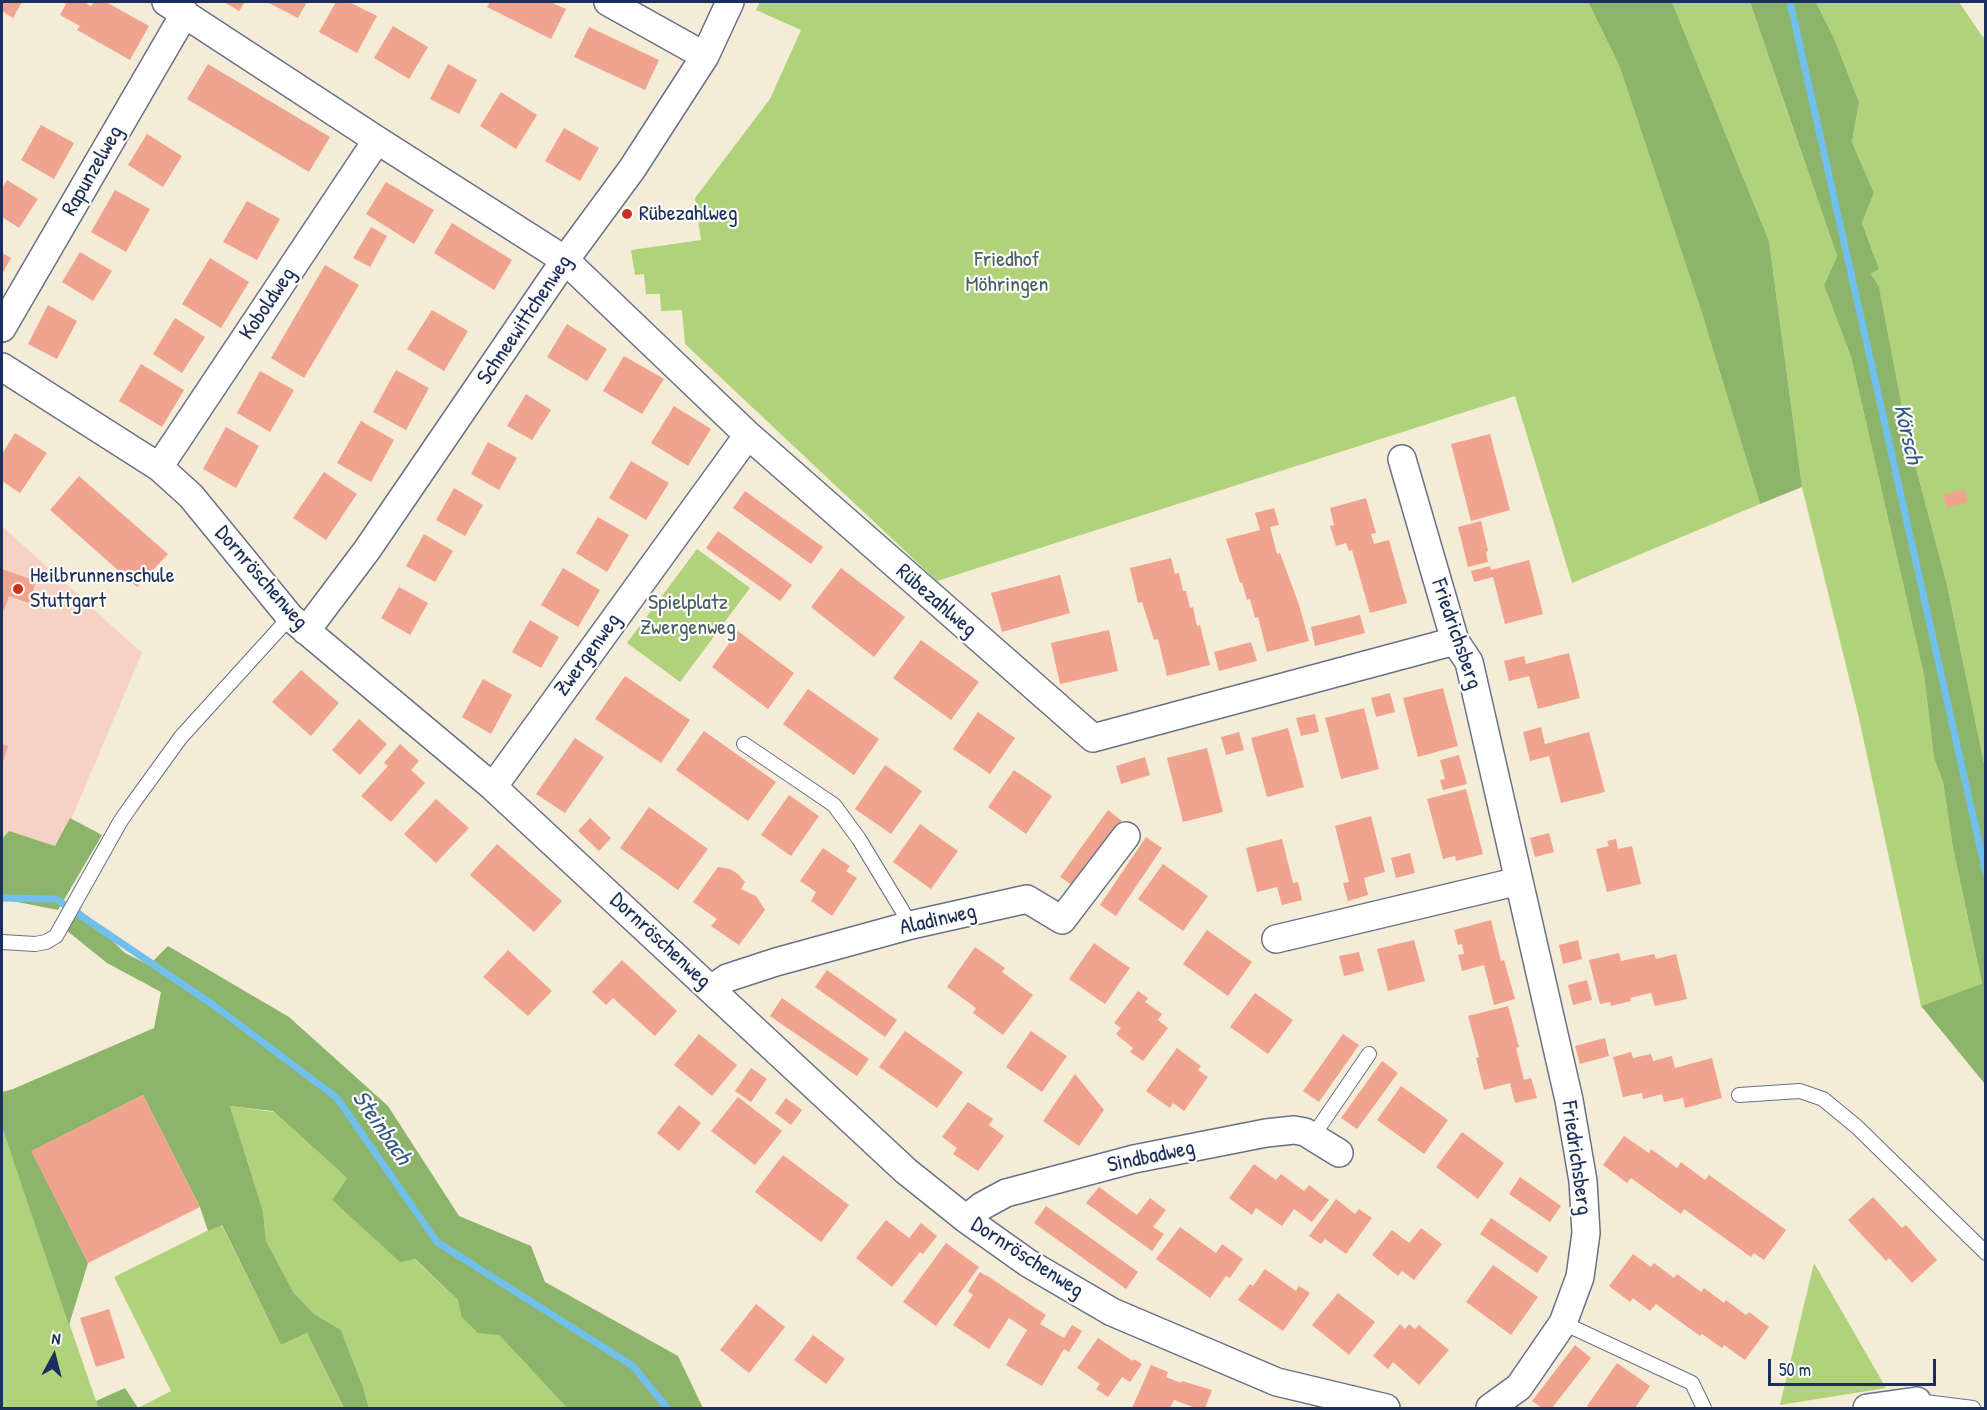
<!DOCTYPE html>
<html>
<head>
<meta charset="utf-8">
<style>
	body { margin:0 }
	#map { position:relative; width:1987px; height:1410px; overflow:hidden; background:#f4ecd7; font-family:"Patrick Hand",sans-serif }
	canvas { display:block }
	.frame { position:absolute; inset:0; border:3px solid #1b2f5e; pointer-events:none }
	.north { position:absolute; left:24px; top:1326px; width:60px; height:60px; -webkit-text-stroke:4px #fdfcf7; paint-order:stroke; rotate:7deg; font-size:16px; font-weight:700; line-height:24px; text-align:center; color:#1b2f5e }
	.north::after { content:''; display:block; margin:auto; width:21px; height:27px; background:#1b2f5e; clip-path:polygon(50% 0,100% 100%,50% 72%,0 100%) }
	.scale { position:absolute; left:1768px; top:1359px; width:168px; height:27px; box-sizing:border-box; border:3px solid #1b2f5e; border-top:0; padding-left:8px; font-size:18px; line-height:21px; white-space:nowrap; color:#1b2f5e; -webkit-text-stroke:4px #fdfcf7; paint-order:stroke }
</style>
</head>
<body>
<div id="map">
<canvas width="1987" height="1410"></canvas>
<div class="frame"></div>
<div class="north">N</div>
<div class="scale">50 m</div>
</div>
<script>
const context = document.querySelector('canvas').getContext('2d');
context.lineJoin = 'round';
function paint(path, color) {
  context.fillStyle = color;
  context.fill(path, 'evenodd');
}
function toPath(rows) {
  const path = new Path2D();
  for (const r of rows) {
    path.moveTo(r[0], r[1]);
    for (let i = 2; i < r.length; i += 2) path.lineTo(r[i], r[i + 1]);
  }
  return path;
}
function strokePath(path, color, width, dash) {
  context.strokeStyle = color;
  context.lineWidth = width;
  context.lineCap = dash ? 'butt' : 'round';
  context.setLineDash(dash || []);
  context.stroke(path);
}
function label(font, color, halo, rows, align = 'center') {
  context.font = font + ' "Patrick Hand",sans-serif';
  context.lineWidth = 4.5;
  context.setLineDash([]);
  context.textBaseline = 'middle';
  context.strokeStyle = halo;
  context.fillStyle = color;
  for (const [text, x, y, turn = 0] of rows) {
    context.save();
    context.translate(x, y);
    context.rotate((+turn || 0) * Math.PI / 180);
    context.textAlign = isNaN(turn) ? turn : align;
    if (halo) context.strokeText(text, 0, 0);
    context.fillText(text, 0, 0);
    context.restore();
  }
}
paint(toPath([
	[2,526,142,653,73,815,55,846,9,831,2,839]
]), '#f6d2c4');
paint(toPath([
	[760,2,1588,2,1619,65,1700,307,1760,504,1572,583,1515,396,937,581,685,344,682,310,661,311,660,294,646,294,644,274,635,275,631,250,701,240,695,198,770,99,801,30,756,10],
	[1672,2,1750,2,1837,256,1824,285,1851,357,1924,675,1934,758,1943,782,1953,848,1982,985,1921,1006,1858,714,1802,487,1769,241],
	[1816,2,1959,2,1982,36,1985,38,1985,768,1947,585,1908,438,1879,288,1871,274,1879,269,1862,223,1874,193,1852,142,1859,102,1834,38],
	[697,549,750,588,680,682,627,643],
	[230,1106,274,1112,347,1178,332,1200,400,1261,414,1259,458,1300,461,1316,499,1335,567,1408,369,1408,363,1387,341,1330,314,1314,294,1293,266,1241,263,1211],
	[2,1127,96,1401,98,1408,2,1408],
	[221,1224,281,1345,307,1333,344,1408,138,1408,171,1391,114,1277],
	[1814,1263,1886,1388,1780,1405]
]), '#b0d27a');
paint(toPath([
	[1588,2,1672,2,1769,241,1802,487,1760,504,1700,307,1619,65],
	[1750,2,1816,2,1834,38,1859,102,1852,142,1874,193,1862,223,1879,269,1871,274,1879,287,1908,438,1947,585,1985,768,1985,1084,1921,1006,1982,984,1953,848,1943,782,1934,758,1924,675,1851,357,1824,285,1837,256],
	[70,818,102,835,58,910,2,899,2,839,9,831,55,846],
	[76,906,125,953,149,965,168,946,289,1017,388,1106,459,1216,531,1246,545,1282,678,1356,703,1408,567,1408,499,1335,478,1333,461,1316,458,1300,415,1259,400,1262,332,1200,347,1178,273,1111,230,1106,263,1211,266,1241,294,1293,314,1314,341,1330,363,1387,369,1408,344,1408,307,1333,281,1345,222,1225,208,1231,200,1207,143,1095,32,1151,88,1263,69,1325,2,1127,2,1092,13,1089,154,1028,161,992,107,963,66,930],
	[125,1388,138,1408,98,1408,96,1401]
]), '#8cb46a');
strokePath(toPath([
	[1790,2,1986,874],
	[2,898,56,899,212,1004,337,1098,437,1242,633,1366,667,1408]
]), '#71bfeb', 7);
paint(toPath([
	[2,2,22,2,13,18,2,11],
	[67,2,84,2,91,6,94,2,106,2,149,26,130,60,77,30,80,26,60,15],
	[224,2,245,2,239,11],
	[267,2,307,2,298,18],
	[336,2,349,2,377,16,357,53,319,32],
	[490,2,550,2,566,9,551,39,487,7],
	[393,26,428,47,409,79,374,58],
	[589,27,659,60,645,90,574,57],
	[208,64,330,137,309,172,187,99],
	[448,64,477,80,459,114,430,99],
	[501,92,537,115,516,149,480,126],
	[41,125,74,143,54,179,21,160],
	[564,128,599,148,580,181,545,161],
	[147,134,182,156,163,187,128,165],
	[7,180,38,199,19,228,2,217,2,189],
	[386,182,434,210,414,244,366,214],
	[115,190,150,209,126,252,91,232],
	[247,201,280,219,257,260,223,242],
	[452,223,512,260,494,290,434,253],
	[371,227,387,236,370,267,353,258],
	[80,252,112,271,93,301,62,282],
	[2,253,11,258,2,274],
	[210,258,249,282,221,328,182,304],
	[325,265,359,285,304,378,271,358],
	[48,305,77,321,57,359,28,344],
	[432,310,468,331,444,371,407,349],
	[175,318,205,337,182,373,153,354],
	[567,324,607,349,587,381,547,357],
	[624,356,664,379,642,414,603,391],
	[141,364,184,390,162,427,119,401],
	[396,370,429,388,406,430,373,412],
	[260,371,294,390,270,432,237,413],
	[526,394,551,410,532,440,507,426],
	[674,406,711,429,688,466,651,443],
	[361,421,394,440,371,482,337,463],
	[226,427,259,446,236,488,203,469],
	[15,433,47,453,20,493,2,481,2,454],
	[1490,434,1510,510,1471,521,1451,444],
	[488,442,517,458,499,490,471,474],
	[631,461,669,483,646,520,609,498],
	[324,472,357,494,326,540,293,518],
	[79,476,168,554,137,587,50,510],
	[454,488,483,505,465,536,436,520],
	[1964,489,1968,502,1947,508,1943,495],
	[745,491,823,547,811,564,733,508],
	[1366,498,1376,533,1371,534,1374,544,1389,540,1407,603,1370,613,1352,550,1349,551,1346,543,1336,546,1330,526,1334,525,1330,508],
	[1274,508,1279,525,1270,527,1277,554,1280,553,1299,605,1309,641,1267,652,1258,617,1255,618,1250,599,1247,600,1242,582,1240,583,1226,539,1260,530,1255,513],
	[598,517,629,535,607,572,576,553],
	[1481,521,1486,542,1488,551,1486,552,1488,562,1468,567,1458,527],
	[718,531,792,585,780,601,706,548],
	[424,534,453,551,435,582,406,566],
	[1171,558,1175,574,1179,573,1183,591,1186,591,1190,608,1193,607,1197,626,1200,625,1210,665,1167,676,1158,639,1154,640,1142,602,1138,603,1130,568],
	[1529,560,1543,614,1505,624,1493,577,1474,582,1471,571,1490,566,1491,570],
	[563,568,600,590,578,627,541,605],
	[841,568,905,617,874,657,811,607],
	[2,569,36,581,29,603,9,596,2,616],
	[1060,575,1070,613,1002,632,991,593],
	[399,587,428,603,410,635,381,618],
	[1360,615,1365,633,1315,646,1311,627],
	[530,620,559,637,541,668,512,652],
	[1109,630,1118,671,1060,684,1051,643],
	[738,631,794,673,768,709,712,667],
	[921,640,979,682,951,720,893,678],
	[1251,642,1257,661,1219,671,1214,652],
	[1569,653,1580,698,1538,709,1529,676,1509,681,1504,661,1524,656,1526,664],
	[301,670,339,703,311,736,272,702],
	[625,676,690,720,661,763,595,719],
	[483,679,512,695,491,734,462,717],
	[1443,688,1458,746,1418,757,1403,698],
	[808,689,879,739,854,775,783,724],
	[1390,693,1395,712,1376,717,1371,698],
	[1364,708,1379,769,1341,779,1325,718],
	[978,712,1015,738,990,774,953,749],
	[1315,714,1319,732,1301,736,1296,718],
	[359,719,387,744,360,775,332,750],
	[1541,727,1545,744,1589,732,1605,792,1561,803,1549,756,1530,761,1523,732],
	[1288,728,1304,787,1267,797,1251,738],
	[704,731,776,782,748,821,676,770],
	[1239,732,1244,750,1226,755,1221,737],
	[575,738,604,757,565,813,536,794],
	[2,744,8,746,2,765],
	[400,744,419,761,411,770,425,783,391,822,361,796,388,766,384,763],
	[1207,748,1223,812,1183,822,1167,758],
	[1459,755,1467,784,1443,790,1440,780,1445,779,1440,760],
	[1145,757,1150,775,1121,784,1116,766],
	[885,765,922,791,891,834,855,809],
	[1014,770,1052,796,1026,834,988,807],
	[1466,789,1483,854,1456,861,1455,856,1443,859,1427,799],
	[789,795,819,816,791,856,761,835],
	[436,799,469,828,436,863,404,834],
	[649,807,708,849,678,890,620,848],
	[1108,810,1122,821,1075,887,1060,877],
	[1371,816,1385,872,1364,878,1368,895,1348,901,1343,883,1349,882,1335,826],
	[590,818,611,838,599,851,578,831],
	[920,824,958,851,931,889,893,862],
	[1549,833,1554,852,1535,857,1530,838],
	[1146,837,1162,848,1116,916,1100,905],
	[1282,839,1293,883,1298,882,1302,900,1282,905,1277,887,1257,892,1246,848],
	[1616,839,1618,849,1632,846,1641,884,1607,892,1596,849,1609,846,1607,841],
	[497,844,562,901,534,932,470,875],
	[823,848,850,866,846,871,857,878,832,916,811,901,816,892,800,881],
	[1410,853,1415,873,1396,878,1391,858],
	[1163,864,1208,896,1183,931,1138,899],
	[718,867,730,869,738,874,745,882,741,889,756,896,765,910,739,945,711,926,717,919,693,902],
	[1491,920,1501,961,1504,960,1515,999,1494,1005,1484,965,1462,971,1458,955,1464,954,1462,944,1458,945,1454,930],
	[1207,930,1252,962,1228,996,1183,964],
	[1414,940,1425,981,1388,991,1377,949],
	[1578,940,1582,959,1563,964,1559,945],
	[1094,943,1130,968,1105,1004,1069,979],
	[975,947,1005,968,1002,972,1033,995,1003,1035,973,1013,976,1008,947,987],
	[508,950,552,991,528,1016,483,977],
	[1359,952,1364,971,1344,976,1339,956],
	[1619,953,1621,961,1654,954,1656,959,1676,954,1687,999,1655,1006,1651,993,1630,998,1631,1001,1611,1006,1610,1002,1600,1004,1589,960],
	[622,960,677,1011,655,1036,613,998,606,1005,592,992],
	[827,970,897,1020,885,1037,815,987],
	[1587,980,1592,1000,1573,1005,1568,985],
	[1138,991,1148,998,1145,1002,1162,1014,1158,1020,1168,1028,1143,1061,1130,1052,1133,1048,1116,1034,1121,1028,1114,1023],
	[1255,993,1293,1020,1268,1054,1230,1027],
	[782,998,869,1059,857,1076,770,1016],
	[1508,1006,1519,1047,1516,1048,1524,1080,1531,1078,1537,1098,1515,1103,1510,1083,1484,1090,1476,1058,1479,1057,1468,1016],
	[905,1031,963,1072,937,1108,879,1067],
	[1031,1031,1067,1056,1042,1092,1006,1067],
	[699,1034,737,1065,712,1096,674,1065],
	[1343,1034,1359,1045,1319,1102,1303,1091],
	[1605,1038,1609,1056,1580,1064,1575,1046],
	[1177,1048,1201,1066,1198,1070,1208,1077,1184,1111,1173,1103,1170,1108,1146,1091],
	[1631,1052,1633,1058,1651,1054,1653,1061,1672,1056,1675,1068,1712,1058,1722,1098,1685,1108,1683,1098,1664,1102,1662,1094,1643,1099,1642,1093,1623,1097,1613,1057],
	[1382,1061,1398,1073,1357,1129,1341,1118],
	[751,1068,767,1079,751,1102,735,1091],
	[1075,1074,1104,1110,1079,1146,1043,1121],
	[1401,1086,1448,1120,1424,1154,1377,1120],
	[143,1095,200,1207,88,1263,31,1151],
	[738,1097,782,1131,755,1165,711,1131],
	[786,1098,802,1110,791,1125,775,1113],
	[968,1102,993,1119,989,1125,1004,1136,978,1171,953,1154,957,1148,942,1137],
	[679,1105,701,1123,679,1151,657,1133],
	[1462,1132,1504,1163,1478,1199,1436,1167],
	[1624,1136,1649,1153,1651,1149,1677,1168,1681,1162,1705,1180,1709,1175,1786,1230,1764,1260,1754,1253,1751,1257,1684,1209,1681,1214,1631,1178,1627,1183,1603,1165],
	[783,1155,849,1205,821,1242,755,1192],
	[1254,1164,1276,1180,1281,1174,1304,1191,1309,1185,1329,1200,1312,1222,1294,1209,1282,1226,1256,1208,1252,1215,1229,1198],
	[1520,1177,1561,1206,1550,1222,1509,1194],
	[1099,1187,1137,1215,1150,1198,1166,1210,1153,1227,1164,1234,1152,1251,1086,1203],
	[1873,1197,1902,1228,1906,1225,1937,1260,1912,1283,1889,1258,1886,1261,1848,1220],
	[1336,1199,1355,1214,1359,1209,1372,1218,1346,1254,1325,1239,1321,1244,1309,1236],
	[1046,1206,1138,1272,1126,1289,1034,1223],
	[1491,1218,1548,1257,1537,1273,1480,1234],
	[886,1220,909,1238,921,1223,937,1236,923,1254,920,1252,892,1287,856,1258],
	[1180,1227,1216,1253,1222,1244,1243,1259,1230,1278,1226,1276,1210,1298,1156,1259],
	[1421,1228,1442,1244,1414,1280,1402,1271,1398,1276,1372,1255,1392,1230,1409,1243],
	[946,1243,979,1267,936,1326,903,1302],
	[1633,1254,1651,1267,1654,1263,1674,1278,1677,1274,1701,1292,1704,1288,1724,1303,1726,1300,1746,1315,1749,1312,1769,1327,1745,1360,1724,1345,1722,1348,1702,1334,1700,1336,1656,1304,1650,1311,1633,1298,1630,1302,1609,1286],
	[1493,1265,1538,1297,1511,1335,1466,1302],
	[1265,1269,1296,1291,1299,1286,1310,1293,1283,1331,1238,1300,1250,1284,1253,1286],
	[980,1272,986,1276,986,1275,1046,1315,1040,1324,1064,1338,1072,1325,1082,1331,1069,1352,1064,1349,1042,1386,1006,1365,1027,1330,1009,1318,989,1349,953,1325,973,1295,968,1291],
	[1338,1293,1375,1322,1349,1355,1312,1325],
	[756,1304,785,1327,749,1373,720,1350],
	[109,1309,125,1358,96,1367,80,1318],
	[1400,1324,1405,1329,1409,1324,1415,1329,1419,1325,1449,1350,1419,1385,1393,1362,1388,1369,1373,1356],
	[813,1335,845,1359,826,1384,794,1360],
	[1098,1338,1133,1361,1134,1359,1142,1364,1130,1382,1122,1377,1108,1397,1096,1389,1100,1384,1077,1368],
	[1575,1345,1591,1358,1552,1408,1542,1408,1532,1401],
	[1617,1363,1650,1386,1635,1408,1590,1408,1587,1406],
	[1151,1365,1168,1372,1166,1377,1181,1383,1182,1381,1212,1390,1205,1408,1196,1408,1174,1400,1170,1408,1132,1408]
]), '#f0a48f');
const lane = toPath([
	[744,744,834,805,859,839,911,925],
	[2,942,35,944,46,942,56,936,120,822,131,806,181,737,290,617],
	[1739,1095,1800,1091,1823,1099,1857,1127,1986,1253],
	[1313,1136,1369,1054],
	[1563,1323,1692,1383,1704,1408],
	[1917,1401,1973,1408]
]);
const street = toPath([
	[166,2,377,140,565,260,748,435,1093,738,1455,641],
	[608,2,705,56],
	[2,328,185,13],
	[2,367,159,467,191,496,290,617,493,787,906,1171,966,1219,1028,1263,1112,1312,1277,1382,1386,1408],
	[1402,459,1455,641,1469,662,1569,1100,1583,1181,1586,1233,1580,1277,1563,1323,1519,1387,1490,1408],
	[159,467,377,140],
	[306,631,367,550,565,260,632,169,705,56,730,2],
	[493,787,748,435],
	[1276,939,1519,881],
	[711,989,727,978,776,962,911,925,1027,899,1062,920,1126,836],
	[966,1219,982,1206,1006,1193,1134,1159,1266,1133,1294,1130,1305,1132,1339,1153],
	[1867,1408,1917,1401]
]);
strokePath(lane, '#677188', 16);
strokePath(street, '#677188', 30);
strokePath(lane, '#fff', 14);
strokePath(street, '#fff', 27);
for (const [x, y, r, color] of [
	[627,214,6,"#c8321e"],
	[18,589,6,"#c8321e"]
]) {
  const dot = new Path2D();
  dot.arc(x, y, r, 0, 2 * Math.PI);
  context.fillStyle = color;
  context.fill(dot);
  strokePath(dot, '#fdfcf7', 2);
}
label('22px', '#1b2f5e', '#fdfcf7', [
	["Rapunzelweg",93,171,-60],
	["Koboldweg",268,304,-56],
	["Schneewittchenweg",525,320,-56],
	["Dornröschenweg",261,578,49],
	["Rübezahlweg",936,601,41],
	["Friedrichsberg",1456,634,71],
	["Zwergenweg",588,655,-54],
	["Aladinweg",938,920,-13],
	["Dornröschenweg",660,941,43],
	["Sindbadweg",1151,1157,-12],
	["Friedrichsberg",1576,1158,82],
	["Dornröschenweg",1027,1258,33]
]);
label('22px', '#1b2f5e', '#fdfcf7', [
	["Rübezahlweg",639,214],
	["Heilbrunnenschule",30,576],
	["Stuttgart",30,601]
], 'left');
label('22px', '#486066', '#fdfcf7', [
	["Friedhof",1007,260],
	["Möhringen",1007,285],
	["Spielplatz",688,603],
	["Zwergenweg",688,628]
]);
label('italic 24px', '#355a88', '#fdfcf7', [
	["Körsch",1907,434,77],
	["Steinbach",381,1128,55]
]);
</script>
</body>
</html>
